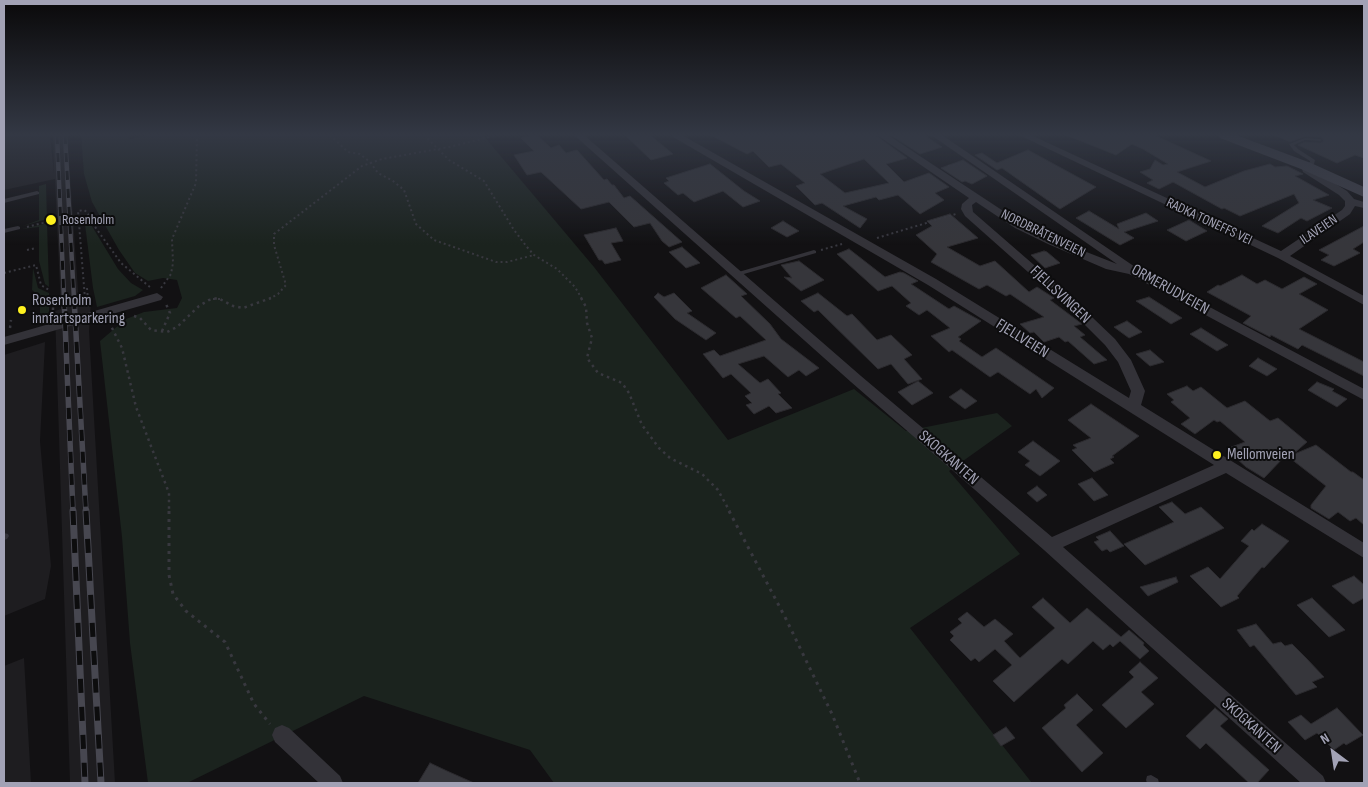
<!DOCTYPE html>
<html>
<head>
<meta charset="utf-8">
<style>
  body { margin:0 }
  #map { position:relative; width:1368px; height:787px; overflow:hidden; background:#121113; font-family:"Sofia Sans Condensed",sans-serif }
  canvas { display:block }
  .frame { position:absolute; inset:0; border:5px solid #a2a2b5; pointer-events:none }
  .north { position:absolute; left:1308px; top:727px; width:50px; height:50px; -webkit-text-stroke:4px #0d0d0e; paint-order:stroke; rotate:329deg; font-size:14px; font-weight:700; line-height:20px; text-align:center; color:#a2a2b5 }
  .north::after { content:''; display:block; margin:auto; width:18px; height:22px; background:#a2a2b5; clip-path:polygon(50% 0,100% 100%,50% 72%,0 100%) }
</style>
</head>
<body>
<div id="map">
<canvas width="1368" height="787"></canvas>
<div class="frame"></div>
<div class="north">N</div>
</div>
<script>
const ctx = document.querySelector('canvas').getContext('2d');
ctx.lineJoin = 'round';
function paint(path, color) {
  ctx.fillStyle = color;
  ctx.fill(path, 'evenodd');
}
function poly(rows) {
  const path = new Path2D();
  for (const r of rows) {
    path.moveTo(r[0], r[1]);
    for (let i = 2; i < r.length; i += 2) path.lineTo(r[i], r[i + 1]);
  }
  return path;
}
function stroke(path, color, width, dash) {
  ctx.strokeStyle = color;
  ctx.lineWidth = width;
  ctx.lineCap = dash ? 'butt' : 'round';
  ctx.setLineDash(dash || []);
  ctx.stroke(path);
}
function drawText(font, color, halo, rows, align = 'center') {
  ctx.font = font + ' "Sofia Sans Condensed",sans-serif';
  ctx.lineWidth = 4;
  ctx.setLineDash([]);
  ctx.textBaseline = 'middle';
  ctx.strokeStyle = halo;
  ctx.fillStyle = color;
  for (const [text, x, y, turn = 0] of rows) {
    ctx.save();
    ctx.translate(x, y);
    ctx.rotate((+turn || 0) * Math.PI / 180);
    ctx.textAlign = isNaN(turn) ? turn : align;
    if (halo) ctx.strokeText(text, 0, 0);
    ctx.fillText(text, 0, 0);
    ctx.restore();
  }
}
paint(poly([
  [4,135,50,135,54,173,53,135,67,135,79,304,91,301,89,331,115,783,70,783,55,311,61,309,55,179,4,190],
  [45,342,40,441,51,566,45,599,4,616,4,355],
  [24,658,31,783,4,783,4,666]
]), '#1e1d20');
paint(poly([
  [81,135,129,135,130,139,149,135,483,135,594,267,728,440,854,389,906,431,997,413,1012,426,949,471,1020,554,910,628,1032,783,554,783,530,750,364,696,187,783,148,783,130,643,122,537,100,341,126,319,144,312,177,308,182,298,177,280,163,278,148,281,135,273,119,250,92,202,84,174],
  [46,184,47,219,23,226,39,220,39,186],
  [90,223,118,269,131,283,143,290,135,296,97,307,93,288,85,224],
  [44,224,47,224,49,287,45,284,39,261,39,227,22,229],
  [33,268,38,288,49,293,49,321,40,323,40,297,32,290]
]), '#1b231e');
const building = poly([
  [534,135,537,135,551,148,559,145,566,153,577,150,604,180,607,179,612,185,614,185,624,198,630,196,682,242,669,247,662,241,650,223,634,227,609,202,581,209,541,172,527,175,514,155,534,151,521,138,534,135],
  [625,135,650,135,673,154,651,160,625,135],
  [711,135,875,135,907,158,886,164,904,182,929,173,949,187,935,193,944,200,920,214,898,195,879,200,876,197,843,206,867,219,860,228,822,203,815,205,796,186,805,183,781,164,769,167,753,151,747,154,711,135],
  [864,159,889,183,845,193,820,174,864,159],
  [891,135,924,135,942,147,920,154,891,135],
  [1066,135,1154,135,1211,161,1177,172,1205,187,1244,171,1270,164,1275,167,1287,166,1303,174,1295,176,1329,195,1313,200,1332,208,1307,221,1301,218,1278,233,1262,226,1299,203,1294,194,1240,216,1224,208,1222,209,1173,182,1159,189,1147,183,1153,180,1140,172,1150,169,1155,160,1163,165,1168,164,1143,149,1132,144,1116,155,1066,135],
  [1275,135,1364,135,1364,158,1355,155,1337,163,1298,145,1305,142,1321,143,1324,141,1321,137,1305,136,1290,142,1275,135],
  [1028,150,1096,187,1060,209,1002,168,997,170,975,155,982,153,997,163,1028,150],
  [963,160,987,176,972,184,965,181,962,182,941,168,963,160],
  [710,164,744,191,760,201,743,207,723,191,694,202,683,193,678,195,664,183,669,181,666,178,710,164],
  [1089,211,1119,229,1117,224,1146,213,1158,221,1124,232,1134,238,1120,245,1076,218,1089,211],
  [950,214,978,238,947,247,980,266,995,261,1029,292,1037,287,1054,298,1050,300,1082,324,1074,326,1085,335,1080,337,1107,360,1094,364,1068,341,1065,342,1059,337,1044,342,1034,332,1030,333,1020,324,1044,317,1010,294,1006,296,987,285,979,289,931,262,937,254,916,235,932,226,927,221,950,214],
  [1189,220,1207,231,1186,241,1167,230,1189,220],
  [783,221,799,231,787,237,771,228,783,221],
  [1364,226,1364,242,1353,249,1360,253,1334,266,1321,260,1329,255,1319,250,1364,226],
  [616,228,623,241,611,243,621,260,605,264,602,260,599,260,584,235,616,228],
  [682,247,700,263,686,268,669,252,682,247],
  [849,249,885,277,900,272,904,273,918,281,911,284,949,309,954,306,981,321,958,337,961,339,959,341,982,357,996,348,1054,388,1042,398,1036,389,1030,394,998,372,990,377,952,350,949,352,931,336,950,328,927,310,919,315,906,306,911,303,892,286,878,291,837,254,849,249],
  [1044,251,1047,252,1060,263,1045,268,1031,255,1044,251],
  [799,261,824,280,801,291,784,277,792,278,781,265,799,261],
  [726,275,747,294,741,296,770,324,781,339,819,368,806,376,799,370,788,377,764,356,738,364,760,383,768,379,781,393,778,394,792,408,776,413,769,406,754,414,746,405,752,403,745,396,751,393,731,374,723,378,703,354,714,350,720,356,766,340,740,316,736,318,701,288,726,275],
  [1242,275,1257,284,1265,280,1282,289,1304,277,1317,284,1299,294,1328,310,1299,329,1364,362,1364,376,1302,345,1298,349,1271,335,1270,337,1243,323,1251,316,1207,292,1218,285,1220,286,1242,275],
  [658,293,664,297,674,293,692,311,687,313,716,333,706,340,675,319,654,297,658,293],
  [818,293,847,316,852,314,877,340,891,335,912,355,904,359,922,379,908,384,891,364,878,369,818,310,814,312,801,301,818,293],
  [1149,297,1182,318,1171,324,1136,301,1149,297],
  [1127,321,1142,332,1129,338,1114,327,1127,321],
  [1201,328,1228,345,1217,351,1190,334,1201,328],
  [1150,350,1164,362,1150,366,1136,354,1150,350],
  [1258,358,1277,369,1267,376,1249,366,1258,358],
  [918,381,933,393,912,405,898,392,918,381],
  [1317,382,1334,389,1332,391,1347,399,1337,407,1308,390,1317,382],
  [1187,386,1193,391,1201,387,1227,408,1245,401,1270,421,1278,418,1307,442,1292,455,1316,445,1351,472,1353,472,1364,480,1364,525,1356,518,1350,521,1338,512,1329,519,1311,508,1311,505,1326,486,1286,455,1264,478,1246,467,1226,449,1245,442,1220,421,1217,422,1214,420,1195,434,1181,424,1190,418,1171,402,1174,400,1167,394,1187,386],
  [961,389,977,401,965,409,949,397,961,389],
  [1091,404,1139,436,1112,456,1114,457,1110,459,1114,463,1094,472,1072,450,1077,448,1073,445,1091,438,1068,420,1091,404],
  [1033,441,1060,461,1040,476,1025,465,1030,461,1018,452,1033,441],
  [1092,478,1108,495,1094,501,1078,484,1092,478],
  [1037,486,1047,495,1037,502,1027,493,1037,486],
  [1172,502,1185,514,1201,507,1224,528,1145,565,1124,544,1174,522,1159,507,1172,502],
  [1262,524,1289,541,1264,568,1262,567,1237,596,1239,598,1221,607,1190,576,1208,567,1220,579,1249,546,1241,541,1252,529,1254,531,1262,524],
  [1110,531,1124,546,1110,552,1107,549,1102,551,1094,542,1099,540,1096,537,1110,531],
  [1354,576,1364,585,1364,598,1353,604,1332,586,1354,576],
  [1176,577,1178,582,1148,596,1140,587,1176,577],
  [1043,598,1070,623,1087,608,1121,637,1129,630,1144,643,1143,645,1149,651,1140,659,1120,641,1113,647,1110,644,1103,650,1093,641,1068,664,1062,659,1014,702,993,681,1012,665,995,649,979,662,975,658,971,661,950,640,954,636,950,632,962,623,958,619,967,612,984,627,995,619,1013,634,1004,641,1020,658,1055,628,1032,607,1043,598],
  [1312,598,1345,630,1329,637,1297,605,1312,598],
  [1256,624,1273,644,1281,642,1285,646,1292,644,1307,659,1324,677,1312,682,1317,687,1296,695,1254,645,1250,647,1237,630,1256,624],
  [1140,662,1158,678,1141,692,1154,704,1126,728,1102,705,1134,677,1129,672,1140,662],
  [1077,694,1093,710,1076,725,1103,753,1082,772,1042,728,1066,708,1064,705,1077,694],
  [1215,708,1228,719,1220,726,1269,770,1257,783,1249,783,1206,743,1200,749,1186,736,1215,708],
  [1337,708,1363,735,1346,745,1344,743,1334,750,1317,733,1305,740,1288,722,1301,715,1311,724,1337,708],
  [1006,727,1015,738,1001,746,993,735,1006,727],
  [430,763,447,771,474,783,418,783,430,763]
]);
paint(building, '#36363b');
stroke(building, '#2c2b2f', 1);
stroke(poly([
  [330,135,348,152,360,154,370,162,378,173,393,181,404,190,416,224,434,240,496,262,507,262,534,255],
  [424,135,449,160,484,181,514,230,527,247,534,255,557,269,575,287,582,299],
  [948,166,960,164],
  [27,227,47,222],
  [877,238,956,214],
  [27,250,36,248],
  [821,250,842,244],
  [4,273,36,265,41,285,49,290],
  [87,288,88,299],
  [161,288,171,274,173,263,172,239,196,183,197,135],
  [85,299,78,211,84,210,87,212,93,224,121,263,151,288],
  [213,299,220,299],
  [269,299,278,294,286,285,274,245,274,234,362,166,382,159,449,147,498,135]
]), '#38383f', 2, [2, 3]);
stroke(poly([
  [84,298,87,301,95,302],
  [88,298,89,307],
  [581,298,586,307,587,323,592,338,587,358,598,373,622,383,629,393,642,425,659,448,670,458,702,474,718,490,730,512],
  [53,301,53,317],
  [134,316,140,318,151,330,167,332,177,327,199,306,209,300,218,298,233,306,243,308,271,298],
  [109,322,122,348,136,407,169,493,169,512],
  [10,328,11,320],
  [162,331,170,313,166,304]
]), '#38383f', 2.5, [2.5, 4]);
stroke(poly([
  [169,511,169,575,173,594,186,611,225,642,254,704,270,724],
  [729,511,786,619,832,714,860,783]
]), '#38383f', 3, [3, 5]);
paint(poly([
  [1305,138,1320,139,1322,140,1320,141,1305,140,1294,145,1298,149,1315,160,1314,164,1306,167,1304,166,1310,162,1310,161,1294,151,1289,144,1305,138],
  [37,191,39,192,39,194,4,203,4,199,37,191],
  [18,226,20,227,20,229,4,233,4,229,18,226],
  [814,250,816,251,816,253,737,276,734,274,735,273,814,250],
  [4,533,8,534,9,536,7,539,4,540,4,533],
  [1151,775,1158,779,1159,783,1147,783,1146,780,1147,776,1151,775]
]), '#333238');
paint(poly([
  [574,135,584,135,861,376,1052,537,1214,465,928,285,673,137,672,135,682,135,936,279,1129,398,1131,391,1118,362,1105,345,1064,304,965,216,961,209,962,204,969,198,877,135,888,135,1023,224,1056,240,1117,264,931,135,942,135,1138,269,1364,389,1364,400,1129,274,1106,269,1048,244,1015,228,976,202,972,205,973,212,1072,298,1115,339,1131,360,1145,391,1141,405,1364,543,1364,558,1226,473,1063,547,1323,776,1326,783,1301,783,1044,550,851,382,574,135],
  [1019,135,1031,135,1281,251,1342,210,1345,206,1345,201,1339,195,1303,172,1301,166,1303,164,1309,164,1312,169,1347,191,1354,199,1364,202,1364,208,1355,206,1350,214,1290,256,1364,296,1364,305,1278,258,1019,135],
  [157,293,163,297,161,300,4,345,4,337,157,293],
  [282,725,289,728,340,776,343,783,319,783,275,742,272,735,275,728,282,725]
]), '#333238');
paint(poly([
  [1218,135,1236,135,1311,163,1364,187,1364,197,1301,169,1220,138,1218,135]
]), '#404049');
const railFar2 = poly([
  [57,135,64,299],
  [65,135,74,299]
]);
const railFar1 = poly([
  [64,298,73,512],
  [74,298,86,512]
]);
const rail = poly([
  [73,511,85,783],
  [86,511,101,783]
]);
stroke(railFar2, '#474750', 4.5);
stroke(railFar1, '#474750', 5.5);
stroke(rail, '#474750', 7);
stroke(railFar2, '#0d0d0e', 3, [9]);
stroke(railFar1, '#0d0d0e', 4, [11]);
stroke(rail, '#0d0d0e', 5, [14]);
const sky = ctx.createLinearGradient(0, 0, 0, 245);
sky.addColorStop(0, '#0a090a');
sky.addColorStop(0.55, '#333844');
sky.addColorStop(1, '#33384400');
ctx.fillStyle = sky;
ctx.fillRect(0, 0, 1368, 245);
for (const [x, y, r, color] of [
  [51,220,6,"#fef11f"],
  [22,310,5,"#fef11f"],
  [1217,455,5,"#fef11f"]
]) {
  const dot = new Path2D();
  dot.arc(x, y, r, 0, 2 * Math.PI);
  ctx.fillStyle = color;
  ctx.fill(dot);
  stroke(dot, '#0d0d0e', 2);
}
drawText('14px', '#a2a2b5', '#0d0d0e', [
  ["Rosenholm",62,220]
], 'left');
drawText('14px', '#a2a2b5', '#0d0d0e', [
  ["RADKA TONEFFS VEI",1209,222,25],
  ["ILAVEIEN",1319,230,-34],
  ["NORDBRÅTENVEIEN",1043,234,26]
]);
drawText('16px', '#a2a2b5', '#0d0d0e', [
  ["ORMERUDVEIEN",1170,290,29],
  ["FJELLSVINGEN",1060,295,43],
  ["FJELLVEIEN",1022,339,32],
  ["SKOGKANTEN",948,458,41],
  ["SKOGKANTEN",1251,726,42]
]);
drawText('16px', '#a2a2b5', '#0d0d0e', [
  ["Rosenholm",32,301],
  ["innfartsparkering",32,319],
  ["Mellomveien",1227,455]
], 'left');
</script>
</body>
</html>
